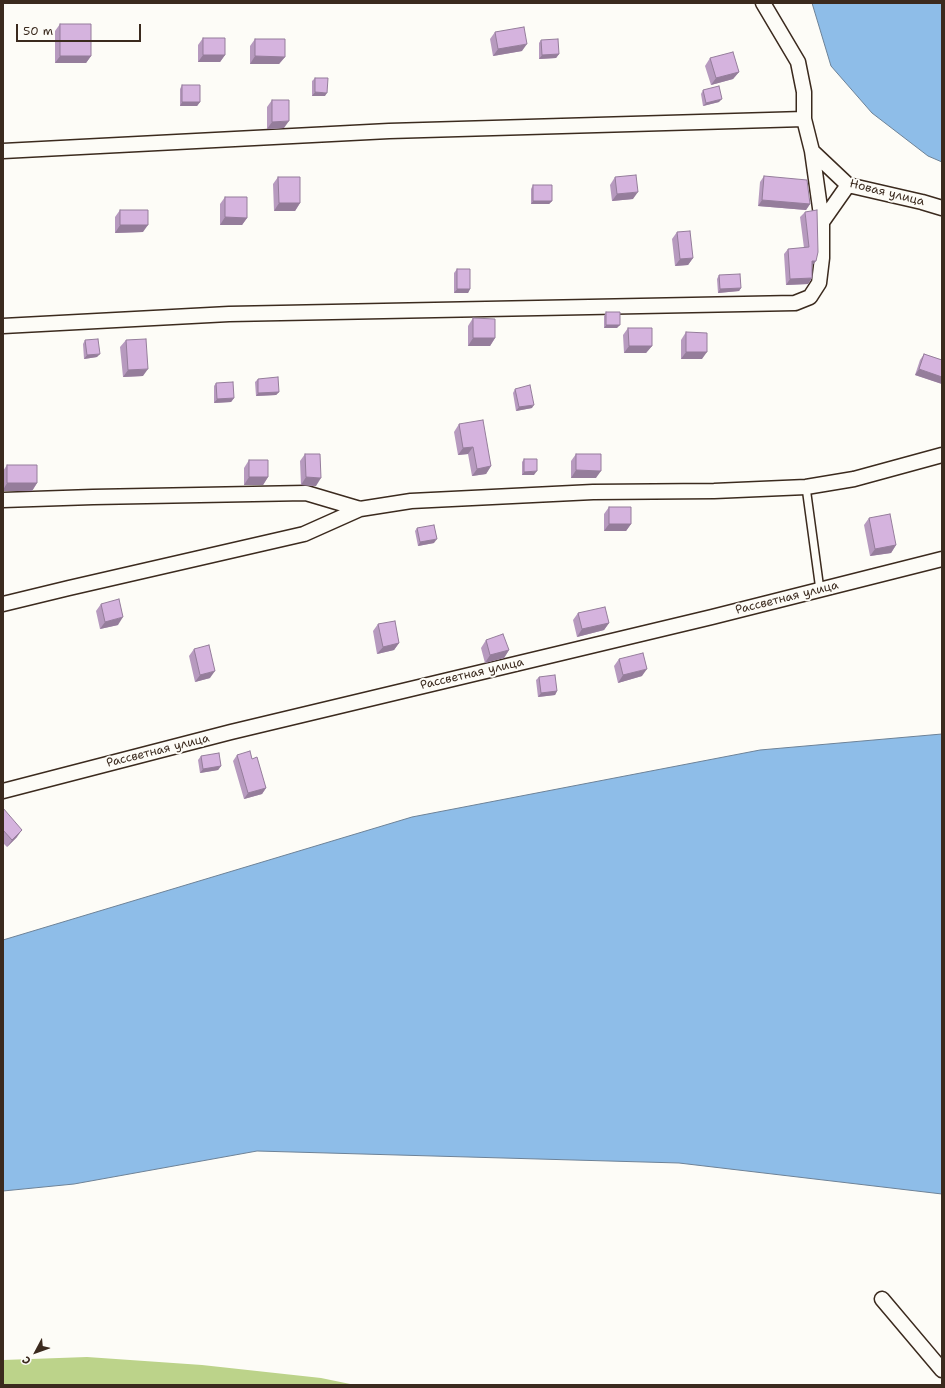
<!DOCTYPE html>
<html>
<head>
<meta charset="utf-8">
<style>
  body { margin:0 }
  #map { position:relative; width:945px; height:1388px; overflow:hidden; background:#fdfcf7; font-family:"Shantell Sans",sans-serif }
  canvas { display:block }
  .frame { position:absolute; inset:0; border:4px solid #3b2a1e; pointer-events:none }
  .north { position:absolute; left:16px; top:1332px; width:40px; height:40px; -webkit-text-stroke:3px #fdfcf7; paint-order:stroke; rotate:229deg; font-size:11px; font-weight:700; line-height:16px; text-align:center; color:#3b2a1e }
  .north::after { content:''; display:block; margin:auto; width:14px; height:18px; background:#3b2a1e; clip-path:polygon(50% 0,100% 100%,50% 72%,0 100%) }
  .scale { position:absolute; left:16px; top:24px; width:125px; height:18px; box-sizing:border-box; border:2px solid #3b2a1e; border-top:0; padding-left:5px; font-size:12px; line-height:14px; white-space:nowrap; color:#3b2a1e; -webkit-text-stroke:3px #fdfcf7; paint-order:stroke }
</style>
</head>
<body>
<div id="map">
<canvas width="945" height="1388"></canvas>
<div class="frame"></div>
<div class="north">С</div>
<div class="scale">50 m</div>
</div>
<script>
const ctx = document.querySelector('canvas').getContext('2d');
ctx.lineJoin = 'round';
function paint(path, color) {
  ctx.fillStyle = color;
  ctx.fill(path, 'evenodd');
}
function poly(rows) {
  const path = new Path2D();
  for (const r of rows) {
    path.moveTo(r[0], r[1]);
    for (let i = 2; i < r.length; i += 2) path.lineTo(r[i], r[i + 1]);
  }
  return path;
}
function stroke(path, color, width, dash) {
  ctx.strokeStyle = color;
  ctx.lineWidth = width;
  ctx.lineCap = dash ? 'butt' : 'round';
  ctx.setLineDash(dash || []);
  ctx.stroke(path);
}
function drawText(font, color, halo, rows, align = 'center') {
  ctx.font = font + ' "Shantell Sans",sans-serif';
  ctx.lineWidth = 4;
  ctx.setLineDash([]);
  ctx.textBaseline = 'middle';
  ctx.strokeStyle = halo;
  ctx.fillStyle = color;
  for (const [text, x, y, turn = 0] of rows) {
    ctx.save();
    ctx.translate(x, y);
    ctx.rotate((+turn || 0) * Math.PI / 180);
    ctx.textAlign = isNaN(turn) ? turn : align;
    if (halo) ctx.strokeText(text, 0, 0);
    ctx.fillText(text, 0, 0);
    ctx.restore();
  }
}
paint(poly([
  [87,1357,202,1365,321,1378,355,1385,3,1385,3,1360]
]), '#bcd38a');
const water = poly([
  [812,3,942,3,942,162,928,156,872,113,831,66,812,3],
  [942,734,942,1194,679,1163,257,1151,74,1184,3,1191,3,940,412,817,760,750,942,734]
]);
paint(water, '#8ebde8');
stroke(water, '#6d8297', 1);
const lane = poly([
  [806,487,820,590]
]);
const street = poly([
  [763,3,798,62,804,92,804,119,812,151,848,185,922,202,942,208],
  [3,151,389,131,804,119],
  [812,151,822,222],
  [3,326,229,314,795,303,810,297,819,283,822,258,822,222,848,185],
  [3,500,93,497,306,493,360,509],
  [3,604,69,588,304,534,360,509,411,501,593,492,714,491,806,487,854,479,942,455],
  [3,791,231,732,712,617,942,559],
  [882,1299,942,1370]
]);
stroke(lane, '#3b2a1e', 10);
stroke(street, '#3b2a1e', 17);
stroke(lane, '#fdfcf7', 7);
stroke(street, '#fdfcf7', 14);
paint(poly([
  [60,24,91,56,86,63,55,63,55,31],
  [495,32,522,51,493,56,490,39],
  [203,38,225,55,220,62,198,62,198,45],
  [255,39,285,57,279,64,250,64,250,46],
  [541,40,559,54,556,58,539,59,539,43],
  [710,58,739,72,733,79,711,85,705,66],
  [315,78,325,96,312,96,312,81],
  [182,85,200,102,197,106,180,106,180,89],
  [703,90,719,102,703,106,701,94],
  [272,100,284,128,267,129,267,107],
  [764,176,810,204,806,210,758,206,760,182],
  [278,177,300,203,295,211,274,211,273,184],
  [615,177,633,199,612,201,610,185],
  [533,185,552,201,549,204,531,204,531,189],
  [225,197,247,218,242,225,220,225,220,204],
  [120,210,143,232,115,233,115,217],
  [805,212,812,266,812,278,808,284,786,285,784,254,788,249,804,248,800,217],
  [677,232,693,258,688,265,675,266,672,239],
  [457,269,470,289,468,293,454,293,454,273],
  [719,275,741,288,739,291,718,293,717,279],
  [606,312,617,328,604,328,604,316],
  [473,318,495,338,490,346,468,346,468,326],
  [628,328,652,346,646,353,624,353,623,335],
  [686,332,702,359,681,359,681,340],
  [85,340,97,357,84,359,83,344],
  [126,340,143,376,123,377,120,347],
  [924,354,942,360,942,384,915,375,920,360],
  [258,379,279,392,276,395,256,396,255,382],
  [216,383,234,398,231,402,214,403,214,386],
  [515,389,532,408,516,411,513,393],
  [459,424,491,466,486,474,472,476,468,454,458,455,454,432],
  [305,454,316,486,301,485,300,461],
  [576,454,596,478,571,478,571,461],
  [524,459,534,475,522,475,522,462],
  [249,460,268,477,263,485,244,485,244,468],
  [7,465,37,483,32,491,3,491,3,471],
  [609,507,631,524,626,531,604,531,604,514],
  [869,518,896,545,891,553,870,556,864,525],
  [417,528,434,543,418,546,415,531],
  [101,604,118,625,100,629,96,611],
  [578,613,609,623,604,630,577,637,573,620],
  [378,624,399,643,394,650,377,654,373,631],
  [486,640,509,650,504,658,485,663,481,648],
  [194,649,210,678,195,682,189,656],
  [619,659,642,676,618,683,614,666],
  [539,677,557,691,555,695,538,697,536,680],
  [237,755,252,759,266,788,262,794,244,799,233,761],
  [201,756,221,766,218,770,200,773,198,760],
  [3,808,17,837,7,847,3,843]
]), '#b79abf');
paint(poly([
  [527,44,522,51,493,56,498,49],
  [559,54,556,58,539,59,542,55],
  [203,55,225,55,220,62,198,62],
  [60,56,91,56,86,63,55,63],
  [255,56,285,57,279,64,250,64],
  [739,72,733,79,711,85,716,78],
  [315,92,327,93,325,96,312,96],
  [722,99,719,102,703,106,706,103],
  [182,102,200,102,197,106,180,106],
  [289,121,284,128,267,129,272,122],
  [638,192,633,199,612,201,617,194],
  [762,200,810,204,806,210,758,206],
  [533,201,552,201,549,204,531,204],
  [279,203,300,203,295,211,274,211],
  [225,217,247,218,242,225,220,225],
  [120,225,148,225,143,232,115,233],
  [693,258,688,265,675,266,680,259],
  [812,261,816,261,812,266],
  [812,278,808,284,786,285,790,279],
  [741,288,739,291,718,293,720,289],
  [457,289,470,289,468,293,454,293],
  [606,325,620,325,617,328,604,328],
  [473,338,495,338,490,346,468,346],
  [629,346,652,346,646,353,624,353],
  [686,352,707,352,702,359,681,359],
  [100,354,97,357,84,359,87,355],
  [148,369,143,376,123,377,128,370],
  [919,369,942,377,942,384,915,375],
  [279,392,276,395,256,396,258,393],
  [234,398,231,402,214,403,217,399],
  [534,405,532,408,516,411,519,407],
  [473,447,468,454,458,455,463,448],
  [491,466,486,474,472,476,477,469],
  [576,470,601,471,596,478,571,478],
  [537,471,534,475,522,475,524,472],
  [249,477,268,477,263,485,244,485],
  [306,477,321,478,316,486,301,485],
  [7,483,37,483,32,491,3,491,3,490],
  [609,524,631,524,626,531,604,531],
  [437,539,434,543,418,546,420,542],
  [896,545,891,553,870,556,875,549],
  [123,617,118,625,100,629,105,622],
  [609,623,604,630,577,637,582,629],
  [399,643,394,650,377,654,383,647],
  [509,650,504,658,485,663,490,655],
  [647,669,642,676,618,683,623,675],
  [215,671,210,678,195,682,200,675],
  [557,691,555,695,538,697,541,693],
  [221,766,218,770,200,773,203,769],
  [266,788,262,794,244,799,248,793],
  [22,830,17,837,7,847,12,840]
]), '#957d9b');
const building = poly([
  [60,24,91,24,91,56,60,56,60,24],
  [524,27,527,44,498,49,495,32,524,27],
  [203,38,225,38,225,55,203,55,203,38],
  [255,39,285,39,285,57,255,56,255,39],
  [558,39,559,54,542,55,541,40,558,39],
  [733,52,739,72,716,78,710,58,733,52],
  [315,78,328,78,327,93,315,92,315,78],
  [182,85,200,85,200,102,182,102,182,85],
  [719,86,722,99,706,103,703,90,719,86],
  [272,100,289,100,289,121,272,122,272,100],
  [636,175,638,192,617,194,615,177,636,175],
  [764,176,807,180,810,204,762,200,764,176],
  [278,177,300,177,300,203,279,203,278,177],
  [533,185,552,185,552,201,533,201,533,185],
  [225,197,247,197,247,218,225,217,225,197],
  [120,210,148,210,148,225,120,225,120,210],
  [817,210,818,252,816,261,812,261,812,278,790,279,788,249,809,247,805,212,817,210],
  [690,231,693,258,680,259,677,232,690,231],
  [457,269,470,269,470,289,457,289,457,269],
  [740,274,741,288,720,289,719,275,740,274],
  [606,312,620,312,620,325,606,325,606,312],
  [473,318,495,319,495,338,473,338,473,318],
  [628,328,652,328,652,346,629,346,628,328],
  [686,332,707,333,707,352,686,352,686,332],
  [98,339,100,354,87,355,85,340,98,339],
  [146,339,148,369,128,370,126,340,146,339],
  [924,354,942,360,942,377,919,369,924,354],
  [278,377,279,392,258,393,258,379,278,377],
  [233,382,234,398,217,399,216,383,233,382],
  [530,385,534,405,519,407,515,389,530,385],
  [483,420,491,466,477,469,473,447,463,448,459,424,483,420],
  [305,454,320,454,321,478,306,477,305,454],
  [576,454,601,454,601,471,576,470,576,454],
  [524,459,537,459,537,471,524,472,524,459],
  [249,460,268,460,268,477,249,477,249,460],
  [7,465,37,465,37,483,7,483,7,465],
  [609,507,631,507,631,524,609,524,609,507],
  [890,514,896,545,875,549,869,518,890,514],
  [434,525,437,539,420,542,417,528,434,525],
  [119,599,123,617,105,622,101,604,119,599],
  [605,607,609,623,582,629,578,613,605,607],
  [395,621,399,643,383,647,378,624,395,621],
  [503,634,509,650,490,655,486,640,503,634],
  [209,645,215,671,200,675,194,649,209,645],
  [643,653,647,669,623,675,619,659,643,653],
  [555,675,557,691,541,693,539,677,555,675],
  [250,751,252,759,257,757,266,788,248,793,237,755,250,751],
  [219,753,221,766,203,769,201,756,219,753],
  [3,808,22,830,12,840,3,830,3,808]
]);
paint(building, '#d5b3de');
stroke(building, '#957d9b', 1);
drawText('12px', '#3b2a1e', '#fdfcf7', [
  ["Новая улица",887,193,14],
  ["Рассветная улица",787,598,-14],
  ["Рассветная улица",472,674,-13],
  ["Рассветная улица",158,751,-14]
]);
</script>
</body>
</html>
